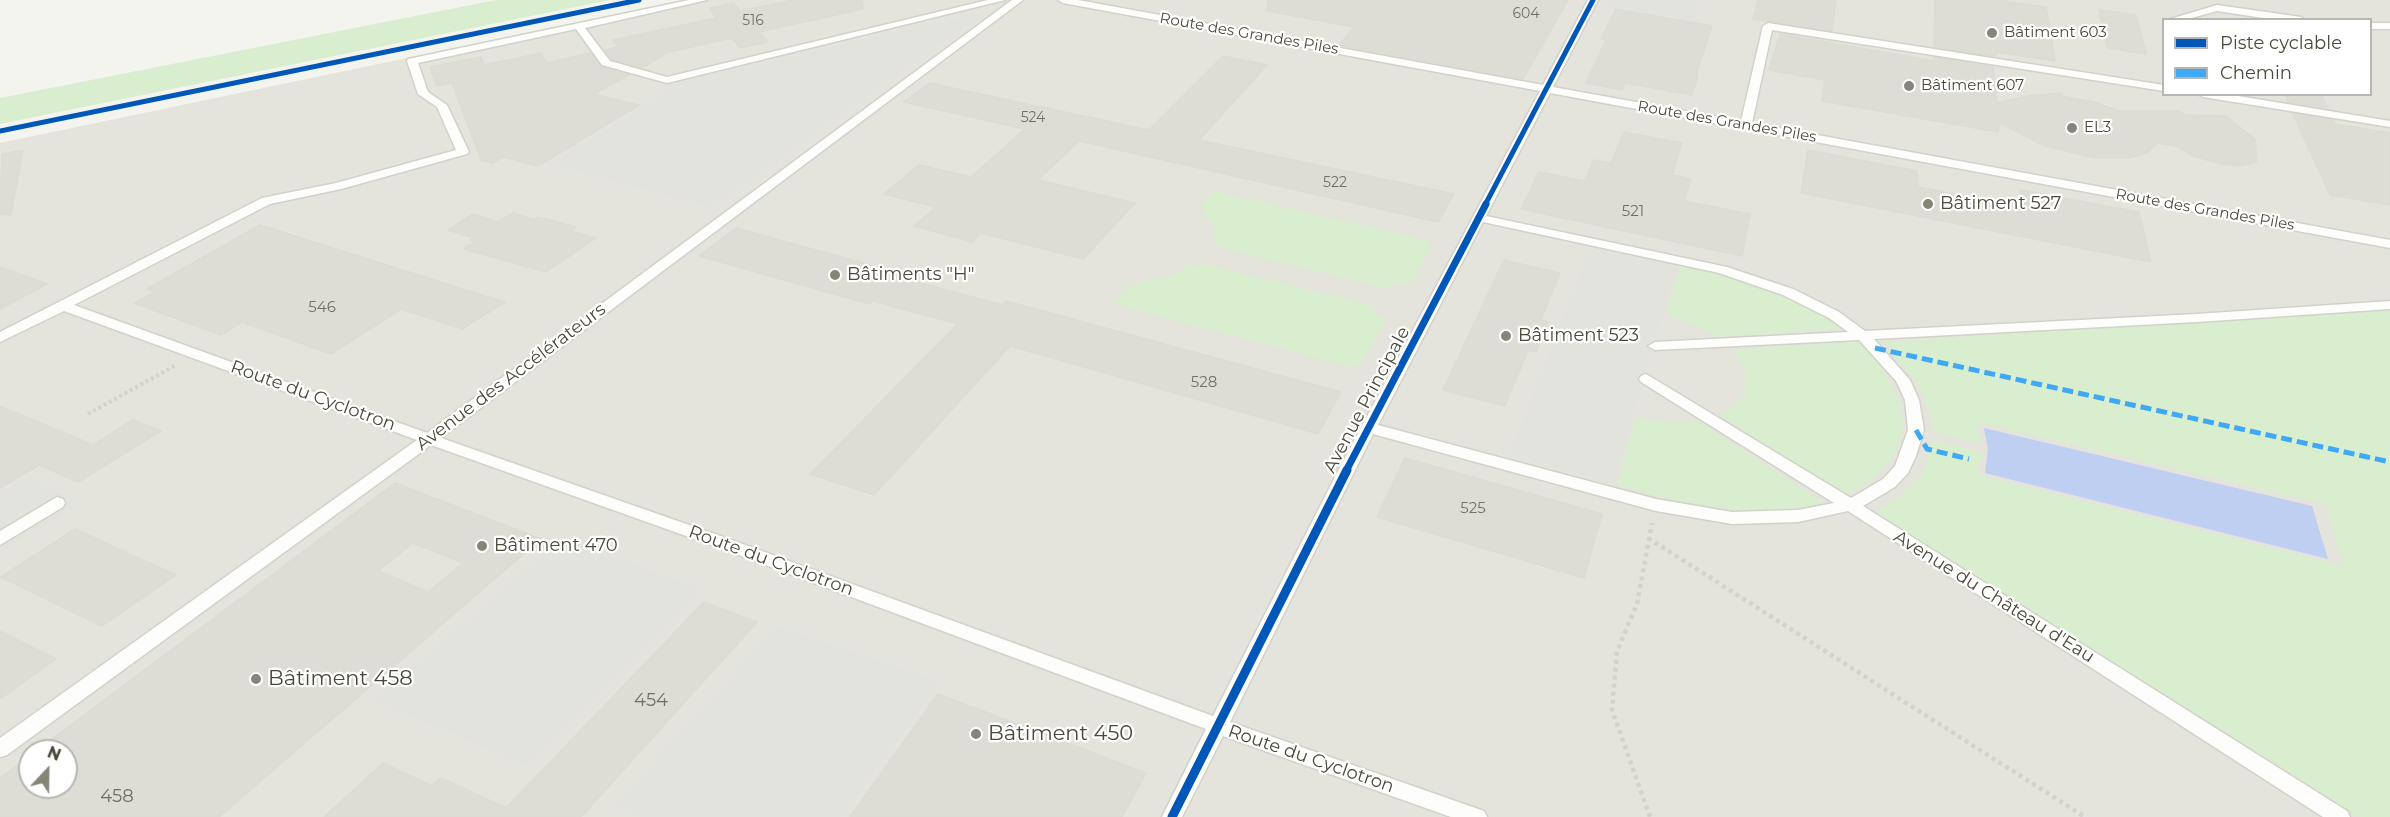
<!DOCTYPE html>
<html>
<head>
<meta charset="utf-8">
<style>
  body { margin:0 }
  #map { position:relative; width:2390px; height:817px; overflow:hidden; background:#f4f4ee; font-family:Montserrat,sans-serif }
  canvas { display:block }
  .legend { position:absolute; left:2162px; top:18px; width:210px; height:78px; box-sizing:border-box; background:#fff; border:2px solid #b7b6b0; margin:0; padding:8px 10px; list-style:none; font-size:18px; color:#4b4939 }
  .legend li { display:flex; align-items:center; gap:12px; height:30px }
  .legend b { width:30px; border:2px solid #b7b6b0 }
  .north { position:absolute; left:18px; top:739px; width:60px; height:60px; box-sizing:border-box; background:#fff; border:2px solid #b7b6b0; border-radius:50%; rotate:22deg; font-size:16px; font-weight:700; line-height:24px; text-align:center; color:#4b4939 }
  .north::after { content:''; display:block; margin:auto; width:21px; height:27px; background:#868578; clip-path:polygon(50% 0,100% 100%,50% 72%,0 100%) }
</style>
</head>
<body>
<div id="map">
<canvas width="2390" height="817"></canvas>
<ul class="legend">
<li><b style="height:8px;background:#0057b8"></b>Piste cyclable</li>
<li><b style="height:8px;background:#3fa9f5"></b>Chemin</li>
</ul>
<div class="north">N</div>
</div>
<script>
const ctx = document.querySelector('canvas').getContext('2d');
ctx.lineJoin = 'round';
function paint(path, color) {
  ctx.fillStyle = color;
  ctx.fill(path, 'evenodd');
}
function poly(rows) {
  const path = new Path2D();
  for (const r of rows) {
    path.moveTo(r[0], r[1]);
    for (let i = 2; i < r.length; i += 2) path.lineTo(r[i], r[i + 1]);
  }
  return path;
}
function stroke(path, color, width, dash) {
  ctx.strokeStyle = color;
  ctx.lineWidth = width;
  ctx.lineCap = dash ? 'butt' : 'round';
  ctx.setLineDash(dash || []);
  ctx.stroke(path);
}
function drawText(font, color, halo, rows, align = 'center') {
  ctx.font = font + ' Montserrat,sans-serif';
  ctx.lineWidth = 4.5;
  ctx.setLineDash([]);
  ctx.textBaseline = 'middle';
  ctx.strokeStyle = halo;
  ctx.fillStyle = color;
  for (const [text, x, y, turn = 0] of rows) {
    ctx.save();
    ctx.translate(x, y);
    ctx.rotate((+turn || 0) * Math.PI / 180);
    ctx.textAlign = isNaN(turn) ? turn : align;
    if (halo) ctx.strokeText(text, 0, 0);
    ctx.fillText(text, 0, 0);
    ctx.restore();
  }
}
paint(poly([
  [685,0,2390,0,2390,817,0,817,0,143],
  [2164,20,2370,20,2370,94,2164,94],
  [30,751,66,751,66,787,30,787]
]), '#e4e3dc');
paint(poly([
  [496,0,610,0,0,124,0,98],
  [1214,191,1426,240,1431,246,1411,284,1396,284,1389,289,1217,247,1219,243,1212,241,1215,233,1212,222,1202,213,1205,208,1200,207],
  [1200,263,1374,306,1376,314,1386,320,1362,362,1351,367,1113,304,1130,285,1136,286,1141,281,1167,277,1189,265,1197,267],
  [1680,266,1741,280,1769,289,1797,301,1843,329,1717,337,1695,325,1666,315],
  [2390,309,2390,817,2360,817,1873,513,1898,498,1920,476,1928,461,1932,440,1982,452,1978,475,2344,566,2325,504,1977,422,1981,443,1933,432,1930,413,1917,383,1883,342],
  [1859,341,1877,361,1890,381,1900,402,1903,422,1901,441,1891,460,1875,477,1860,488,1844,495,1719,415,1732,408,1745,392,1746,374,1733,350],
  [1636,417,1665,422,1698,421,1824,502,1800,508,1756,510,1719,508,1676,501,1617,485]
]), '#d9eece');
paint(poly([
  [1608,0,1699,0,1692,19,1605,5],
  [982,13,711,207,552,164,686,80],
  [1592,245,1676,265,1613,483,1510,455],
  [28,478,80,503,0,553,0,495],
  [562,539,702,589,528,766,377,701],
  [778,626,939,682,840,817,642,817,616,805]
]), '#e3e3de');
paint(poly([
  [1984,428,2312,506,2328,559,1985,473,1988,449]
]), '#bfcff2');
const building = poly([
  [793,0,862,0,863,9,759,32,767,42,740,48,732,38,669,52,641,68,611,59,605,50,618,47,613,40,716,18,710,8,733,3,741,11,793,0],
  [1268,0,1568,0,1523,79,1339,45,1354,27,1267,11,1268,0],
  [1758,0,1836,0,1832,31,1753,19,1758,0],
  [1935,0,1995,0,2046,7,2055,61,1996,52,1996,55,1992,56,1934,47,1935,0],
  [1616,9,1712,26,1696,75,1698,76,1692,95,1625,83,1622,90,1586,83,1606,40,1601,39,1616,9],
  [2099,10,2136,15,2146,54,2107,48,2099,10],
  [1780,34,1934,61,1934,57,1993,67,1997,103,2028,96,2061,93,2061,96,2094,102,2119,111,2180,111,2186,115,2226,116,2255,139,2257,162,2240,166,2221,164,2193,156,2179,147,2158,143,2148,152,2130,158,2095,158,2045,146,2000,123,1998,132,1822,101,1825,80,1769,70,1780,34],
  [541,53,546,63,591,53,601,67,629,75,594,94,639,105,538,166,503,157,492,163,481,160,452,83,437,86,430,67,481,57,484,65,541,53],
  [1223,56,1267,65,1199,140,1454,194,1438,222,1079,141,1038,180,1135,203,1083,259,981,233,972,242,914,226,936,207,884,194,919,165,971,177,1025,129,904,102,929,83,1149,130,1223,56],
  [2285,94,2321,94,2328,108,2288,102,2285,94],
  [2293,114,2333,120,2335,124,2390,133,2390,205,2330,195,2293,114],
  [1624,132,1682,143,1672,175,1691,179,1684,201,1750,214,1742,256,1521,209,1539,172,1585,181,1593,160,1611,163,1624,132],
  [23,150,11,215,0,214,2,154,23,150],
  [1808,150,1917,171,1918,187,2022,207,2020,190,2139,212,2151,262,1801,193,1808,150],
  [513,213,534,219,538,217,576,227,571,231,596,238,546,272,464,249,475,242,470,240,474,238,448,230,473,214,498,222,513,213],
  [260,225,466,290,505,302,462,329,401,309,331,354,242,322,221,335,134,303,155,292,147,289,260,225],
  [736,228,903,274,899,277,1002,305,1006,301,1341,392,1318,434,1010,346,874,495,810,474,958,324,873,301,869,304,699,256,736,228],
  [1504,260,1560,273,1541,320,1548,322,1536,352,1528,350,1505,406,1443,390,1504,260],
  [0,267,47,284,0,309,0,267],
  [0,406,93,445,133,420,161,431,78,482,39,465,0,488,0,406],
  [1405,458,1602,514,1584,578,1377,517,1405,458],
  [395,483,541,539,219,817,0,817,0,778,30,756,30,787,66,787,66,751,36,751,395,483],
  [413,543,463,563,428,592,378,571,413,543],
  [75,529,176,575,102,626,1,577,75,529],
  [704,602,757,622,581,817,324,817,383,763,432,786,441,778,506,808,704,602],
  [0,631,56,659,0,699,0,631],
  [938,694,1146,773,1122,817,850,817,938,694]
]);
paint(building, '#ddddd6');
stroke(building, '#dcdcd3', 1.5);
const lane = poly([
  [689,0,707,0,585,28,610,61,667,77,988,0,1005,0,667,83,602,65,576,29,418,63,428,92,447,105,469,152,467,154,341,189,270,204,74,305,427,433,1012,0,1023,0,441,438,729,539,1213,716,1338,471,1540,91,1063,3,1058,0,1078,0,1543,85,1588,0,1598,0,1553,87,1741,121,1763,26,1768,23,2164,85,2164,91,1772,30,1752,123,2390,240,2390,248,1550,93,1486,216,1727,267,1793,289,1839,312,1865,331,2197,314,2390,301,2390,309,2197,322,1874,339,1910,380,1919,400,1924,430,1916,456,1908,473,1895,487,1863,506,2347,811,2350,817,2323,817,1848,511,1798,522,1732,524,1656,511,1373,434,1230,722,1484,811,1487,817,1451,817,1223,736,1182,817,1162,817,1206,729,717,547,431,445,7,755,0,757,0,738,417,440,64,311,0,342,0,332,262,198,336,183,456,150,437,107,418,94,407,61,408,59,689,0],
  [1483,222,1719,273,1783,295,1829,318,1848,332,1655,342,1648,346,1655,350,1859,340,1896,381,1905,400,1908,430,1895,466,1883,479,1851,498,1646,374,1641,376,1639,379,1641,382,1834,503,1798,510,1732,512,1656,499,1378,425,1483,222],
  [2217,5,2301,17,2305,20,2277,20,2217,11,2184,20,2167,20,2217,5],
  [2370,23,2390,23,2390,29,2370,29,2370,23],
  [2198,94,2226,94,2390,121,2390,127,2203,97,2198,94],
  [57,497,63,499,65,503,63,507,0,545,0,531,57,497]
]);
stroke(lane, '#d2d2cb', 3);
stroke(poly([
  [88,414,176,365]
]), '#d3d3cc', 4, [3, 3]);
stroke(poly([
  [1648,538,2085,817],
  [1650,817,1612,710,1617,651,1637,604,1652,523]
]), '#d3d3cc', 4.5, [4, 4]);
paint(lane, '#fdfdfc');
stroke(poly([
  [1875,348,2390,462],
  [1916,430,1927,449,1969,459]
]), '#3fa9f5', 5, [11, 5]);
stroke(poly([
  [0,131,639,0],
  [1485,205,1593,0]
]), '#0057b8', 5);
stroke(poly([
  [1346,471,1486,204]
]), '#0057b8', 7);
stroke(poly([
  [1172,817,1347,470]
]), '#0057b8', 9);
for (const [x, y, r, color] of [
  [1992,33,6,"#868578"],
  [1909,86,6,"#868578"],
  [2072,128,6,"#868578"],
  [1928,204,6,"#868578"],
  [835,275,6,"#868578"],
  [1506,336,6,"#868578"],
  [482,546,6,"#868578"],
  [256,679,6,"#868578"],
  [976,734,6,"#868578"]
]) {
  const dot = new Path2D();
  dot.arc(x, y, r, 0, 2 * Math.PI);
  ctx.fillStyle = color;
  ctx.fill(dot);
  stroke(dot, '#fff', 2);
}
drawText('14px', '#706f61', null, [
  ["604",1526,14],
  ["516",753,21],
  ["524",1033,118],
  ["522",1335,183]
]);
drawText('15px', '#4b4939', '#fff', [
  ["Bâtiment 603",2004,33],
  ["Bâtiment 607",1921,86],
  ["EL3",2084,128]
], 'left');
drawText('15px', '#4b4939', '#fff', [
  ["Route des Grandes Piles",1249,34,10],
  ["Route des Grandes Piles",1727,122,10],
  ["Route des Grandes Piles",2205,210,10]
]);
drawText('15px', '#706f61', null, [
  ["521",1633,212],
  ["546",322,308],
  ["528",1204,383],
  ["525",1473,509]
]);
drawText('18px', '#4b4939', '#fff', [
  ["Bâtiment 527",1940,204],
  ["Bâtiments \"H\"",847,275],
  ["Bâtiment 523",1518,336],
  ["Bâtiment 470",494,546]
], 'left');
drawText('18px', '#4b4939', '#fff', [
  ["Avenue des Accélérateurs",511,377,-37],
  ["Route du Cyclotron",313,396,20],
  ["Avenue Principale",1367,400,-62],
  ["Route du Cyclotron",771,561,20],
  ["Avenue du Château d'Eau",1994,597,32],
  ["Route du Cyclotron",1311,759,19]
]);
drawText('18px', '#706f61', null, [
  ["454",651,701],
  ["458",117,797]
]);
drawText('21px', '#4b4939', '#fff', [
  ["Bâtiment 458",268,679],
  ["Bâtiment 450",988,734]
], 'left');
</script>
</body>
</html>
